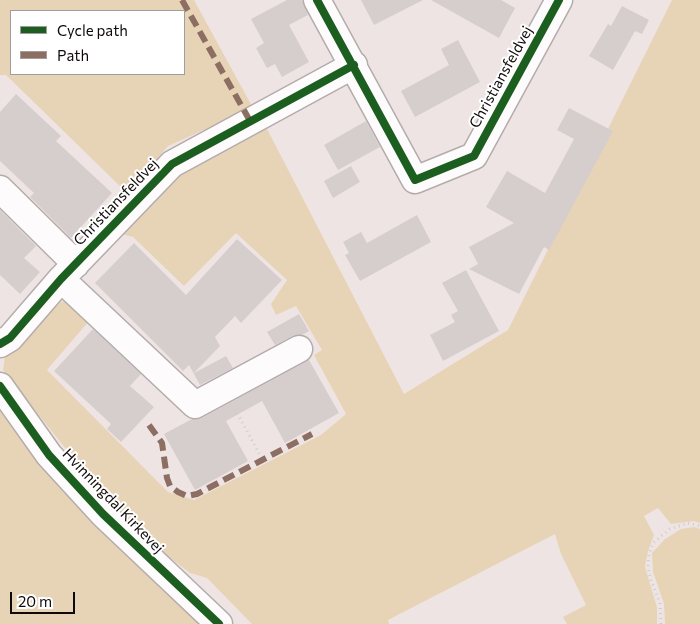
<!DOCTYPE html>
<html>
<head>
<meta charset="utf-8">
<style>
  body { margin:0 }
  #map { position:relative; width:700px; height:624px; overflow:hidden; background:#efe4e4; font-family:Commissioner,sans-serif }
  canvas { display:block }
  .legend { position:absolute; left:10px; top:10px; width:175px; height:65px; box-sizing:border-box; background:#fff; border:1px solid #9f9d9d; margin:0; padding:6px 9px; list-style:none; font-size:15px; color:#0f0909 }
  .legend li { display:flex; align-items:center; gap:10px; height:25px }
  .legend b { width:25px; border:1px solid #9f9d9d }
  .scale { position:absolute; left:10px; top:592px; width:65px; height:22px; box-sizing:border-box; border:2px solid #0f0909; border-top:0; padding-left:6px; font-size:15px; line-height:18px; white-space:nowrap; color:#0f0909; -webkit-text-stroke:4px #fff; paint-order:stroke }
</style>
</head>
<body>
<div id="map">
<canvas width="700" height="624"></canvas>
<ul class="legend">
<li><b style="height:6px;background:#1b5e20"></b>Cycle path</li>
<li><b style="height:6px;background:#8d6e63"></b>Path</li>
</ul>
<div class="scale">20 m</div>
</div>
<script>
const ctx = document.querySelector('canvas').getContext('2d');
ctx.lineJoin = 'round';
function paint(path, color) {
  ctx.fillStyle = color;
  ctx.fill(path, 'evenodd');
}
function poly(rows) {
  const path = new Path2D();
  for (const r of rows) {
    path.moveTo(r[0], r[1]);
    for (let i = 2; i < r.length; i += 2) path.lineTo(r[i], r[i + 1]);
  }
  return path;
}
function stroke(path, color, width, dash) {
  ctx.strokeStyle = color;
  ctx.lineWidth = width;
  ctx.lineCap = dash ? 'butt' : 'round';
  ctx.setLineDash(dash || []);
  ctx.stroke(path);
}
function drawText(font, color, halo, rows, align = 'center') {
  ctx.font = font + ' Commissioner,sans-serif';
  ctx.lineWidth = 4;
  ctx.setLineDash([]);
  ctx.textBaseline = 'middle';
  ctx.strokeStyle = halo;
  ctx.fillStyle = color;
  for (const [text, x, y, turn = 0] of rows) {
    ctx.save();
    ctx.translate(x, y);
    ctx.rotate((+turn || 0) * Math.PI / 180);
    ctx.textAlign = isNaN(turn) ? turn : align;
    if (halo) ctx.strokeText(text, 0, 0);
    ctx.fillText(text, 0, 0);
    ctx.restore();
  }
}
paint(poly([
  [0,0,194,0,253,108,168,146,128,194,6,75,0,75],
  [11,11,184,11,184,74,11,74],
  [672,0,700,0,700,523,693,521,671,524,658,508,644,516,654,535,648,551,645,567,657,607,657,624,567,624,563,617,586,605,561,554,555,534,388,620,389,624,252,624,207,578,190,573,149,542,73,458,3,370,5,355,61,302,73,299,89,321,47,370,168,492,194,500,321,435,346,414,314,355,322,350,296,306,276,315,271,304,287,280,236,233,184,286,133,237,121,234,183,170,265,125,404,394,508,330],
  [0,407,104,532,161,589,201,624,0,624],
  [694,527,700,529,700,624,665,624,664,604,653,572,652,553,665,539,681,529]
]), '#e7d4b6');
paint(poly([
  [287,0,302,0,308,15,289,25,309,62,282,77,275,64,267,68,256,48,264,43,251,19],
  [361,0,423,0,374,25],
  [431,0,501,0,515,8,499,38],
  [622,6,649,20,642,34,635,31,613,70,589,56,608,24,611,26],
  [458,40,480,82,415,117,401,91,449,65,441,49],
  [16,94,61,136,56,141,112,193,71,238,30,197,34,193,0,161,0,112],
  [569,108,613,131,549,250,544,247,519,294,469,269,478,264,469,247,514,223,486,207,507,171,545,193,574,139,557,130],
  [366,121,380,147,338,170,324,145],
  [351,166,360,182,333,198,324,181],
  [0,210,36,246,24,258,40,272,20,294,0,275],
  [417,215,431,242,360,281,345,255,349,253,343,242,361,232,367,243],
  [237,239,282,280,241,323,235,316,215,337,220,346,194,373,226,356,233,368,200,385,189,365,183,371,95,283,134,243,186,295],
  [466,270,499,331,443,361,430,335,455,322,451,315,458,311,442,283],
  [299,314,309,331,302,335,292,336,275,345,267,332],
  [93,329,141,374,130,386,154,407,121,442,107,429,111,424,54,371],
  [309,360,339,413,285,443,262,401,226,421,248,461,195,490,164,434,192,419,202,418]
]), '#d6cecc');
const minor = poly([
  [317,0,415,180,474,156,559,0],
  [0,189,76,264],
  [61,279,195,405,299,349],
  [0,344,10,338,61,279,172,164,354,65],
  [0,386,49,455,103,514,219,624]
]);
stroke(minor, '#b4acac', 29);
stroke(poly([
  [235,409,262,459],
  [661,624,660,603,651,580,648,567,649,554,653,543,670,529,688,523,700,526]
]), '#d0cccc', 3, [1, 4]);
stroke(minor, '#fdfbfb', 26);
stroke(poly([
  [182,0,250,121],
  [149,425,162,443,167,478,170,486,178,492,187,496,197,494,312,434]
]), '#8d6e63', 6, [12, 6]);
stroke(poly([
  [317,0,415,180,474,156,559,0],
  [0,344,10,338,61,279,172,164,354,65],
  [0,386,49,455,103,514,219,624]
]), '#1b5e20', 8);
drawText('15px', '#0f0909', '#fff', [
  ["Christiansfeldvej",501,77,-61],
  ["Christiansfeldvej",116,202,-46],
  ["Hvinningdal Kirkevej",113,501,46]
]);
</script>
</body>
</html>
